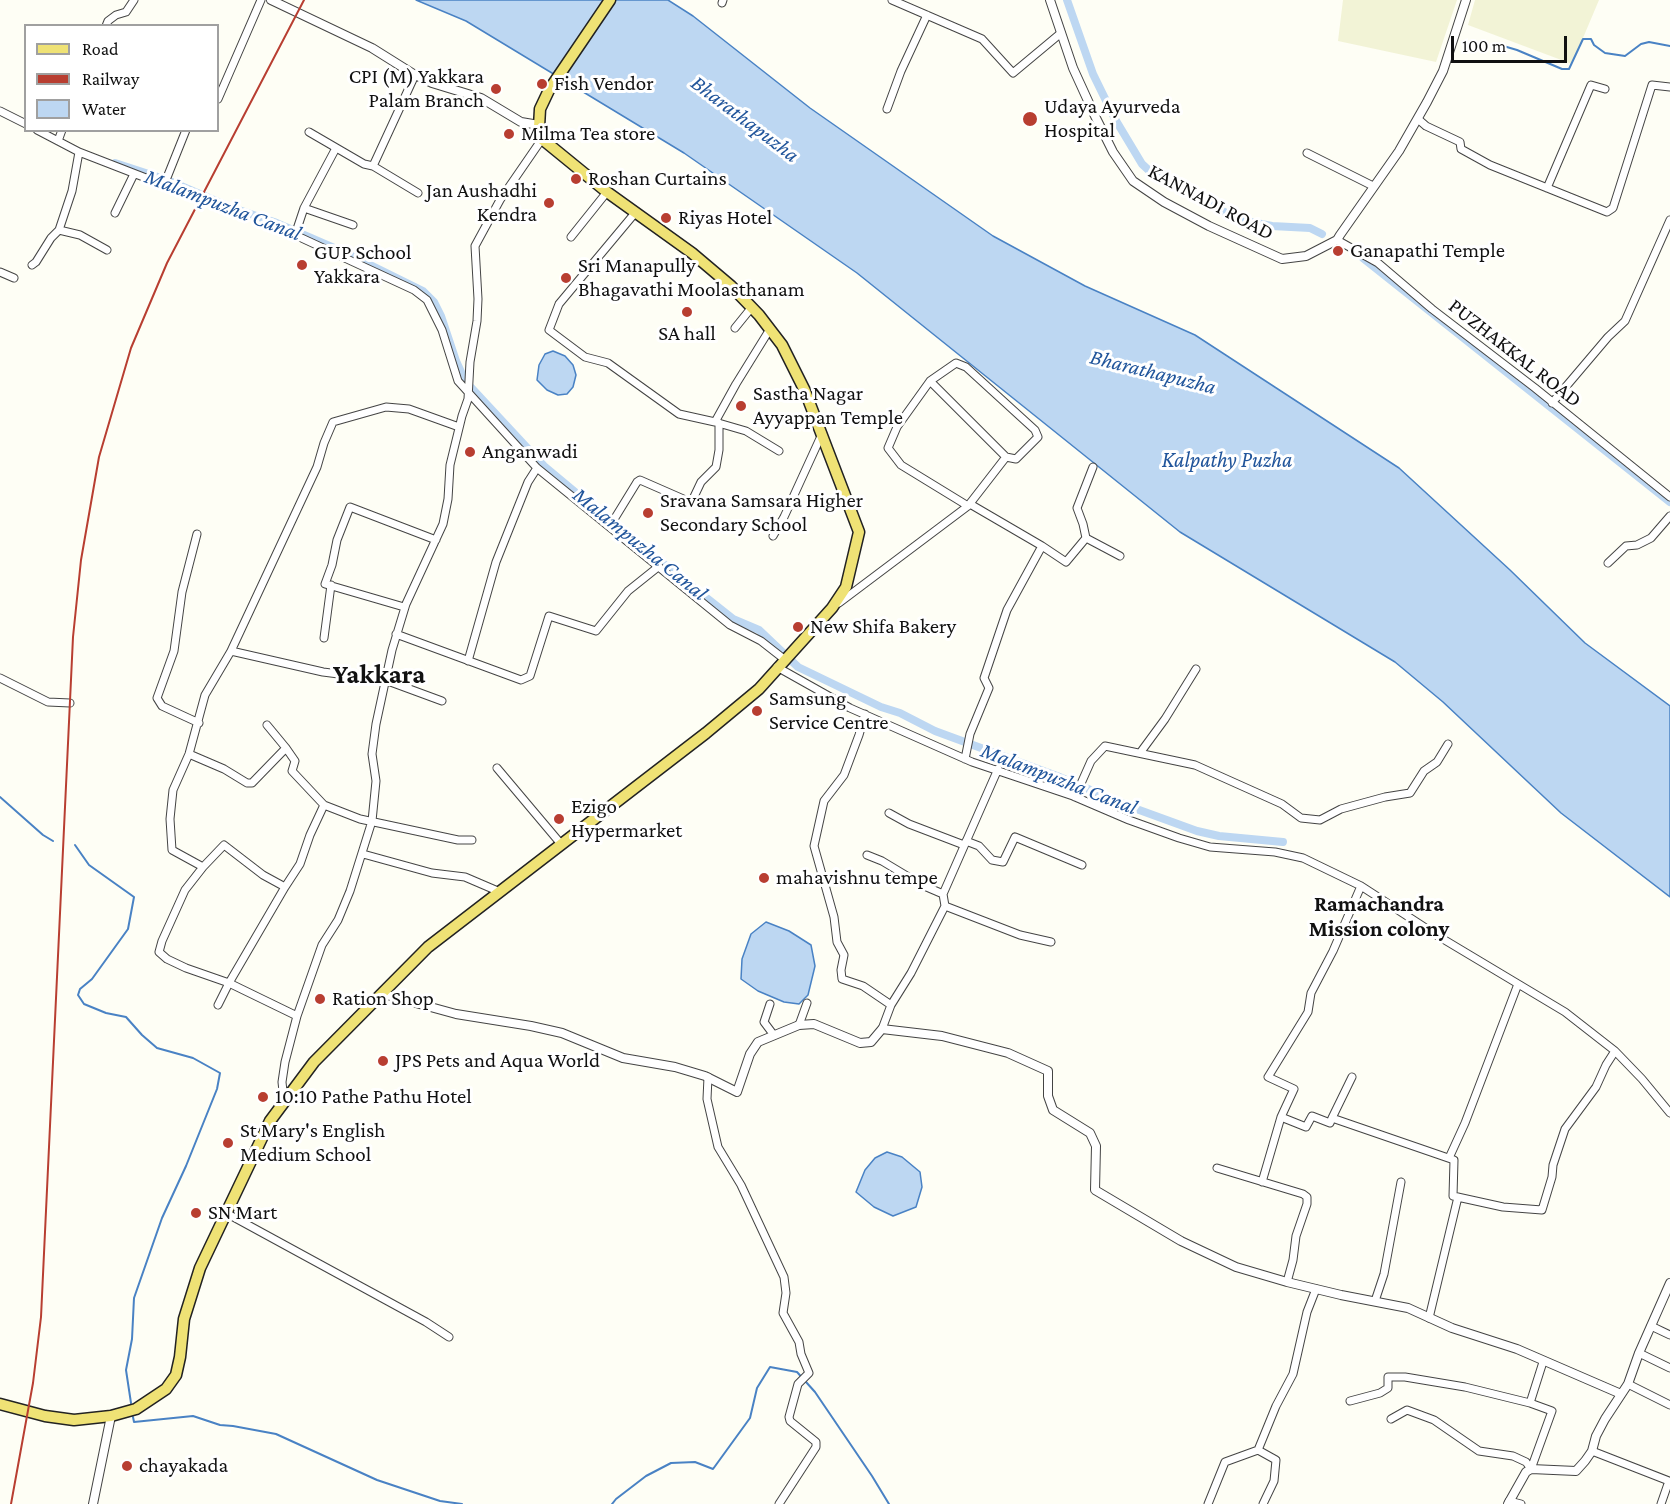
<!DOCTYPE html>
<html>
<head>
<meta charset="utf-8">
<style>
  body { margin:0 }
  #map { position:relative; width:1670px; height:1504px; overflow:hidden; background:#fefef5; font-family:"Crimson Pro",serif }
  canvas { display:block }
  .legend { position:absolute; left:24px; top:24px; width:195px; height:108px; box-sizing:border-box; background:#fff; border:2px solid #a0a0a0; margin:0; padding:8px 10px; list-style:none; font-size:18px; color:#111 }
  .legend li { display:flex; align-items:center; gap:12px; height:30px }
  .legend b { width:30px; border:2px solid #a0a0a0 }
  .scale { position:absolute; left:1451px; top:36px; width:116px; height:27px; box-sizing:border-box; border:3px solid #111; border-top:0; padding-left:8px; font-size:18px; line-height:21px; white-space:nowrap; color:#111; -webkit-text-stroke:4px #fff; paint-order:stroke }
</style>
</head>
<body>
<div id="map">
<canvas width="1670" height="1504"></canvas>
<ul class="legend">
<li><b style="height:8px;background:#efe275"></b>Road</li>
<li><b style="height:8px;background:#b83e31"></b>Railway</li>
<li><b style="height:16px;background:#bdd7f2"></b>Water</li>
</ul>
<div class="scale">100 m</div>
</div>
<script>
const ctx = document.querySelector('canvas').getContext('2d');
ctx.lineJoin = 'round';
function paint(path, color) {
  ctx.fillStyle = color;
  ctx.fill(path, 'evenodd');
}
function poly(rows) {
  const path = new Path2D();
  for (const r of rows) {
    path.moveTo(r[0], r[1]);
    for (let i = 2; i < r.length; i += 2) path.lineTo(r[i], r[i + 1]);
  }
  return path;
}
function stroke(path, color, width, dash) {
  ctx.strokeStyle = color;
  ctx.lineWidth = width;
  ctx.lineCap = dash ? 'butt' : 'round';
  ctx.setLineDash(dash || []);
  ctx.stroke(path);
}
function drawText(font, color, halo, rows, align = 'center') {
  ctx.font = font + ' "Crimson Pro",serif';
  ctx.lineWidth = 6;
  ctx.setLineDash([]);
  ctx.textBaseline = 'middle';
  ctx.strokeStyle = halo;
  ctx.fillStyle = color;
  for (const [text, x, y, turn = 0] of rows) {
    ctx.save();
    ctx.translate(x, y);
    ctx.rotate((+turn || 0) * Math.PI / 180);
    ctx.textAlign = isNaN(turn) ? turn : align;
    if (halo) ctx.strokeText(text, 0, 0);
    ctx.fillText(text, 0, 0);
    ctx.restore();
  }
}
paint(poly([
  [1343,0,1457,0,1436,62,1338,41],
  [1475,0,1599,0,1572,64,1468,25]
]), '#f2f3d6');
const water = poly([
  [416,0,668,0,693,16,810,108,993,236,1085,286,1195,335,1399,468,1510,570,1585,643,1670,706,1670,897,1561,813,1443,702,1395,662,1180,532,857,273,684,153,466,21,416,0],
  [553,351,565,356,573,365,576,375,573,387,567,394,558,395,547,390,537,380,539,365,545,354,553,351],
  [766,922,789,931,811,945,815,966,808,995,799,1004,784,1002,758,991,741,979,742,959,751,934,766,922],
  [887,1152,902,1157,920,1172,922,1187,916,1207,893,1216,874,1207,856,1192,865,1170,875,1158,887,1152]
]);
paint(water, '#bdd7f2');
stroke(water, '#4982c4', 1.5);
stroke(poly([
  [1500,45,1517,50,1562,69,1569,69,1583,39,1591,39,1594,45,1605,53,1625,56,1641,44,1649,42,1670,46],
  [0,797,43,835,53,841],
  [75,845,89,865,134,897,128,929,92,979,80,989,78,995,84,1004,106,1013,126,1017,142,1035,157,1048,193,1058,220,1073,217,1089,186,1166,162,1218,134,1298,132,1339,126,1370,131,1403],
  [133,1417,134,1422,193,1416,220,1425,233,1426,276,1434,377,1480,440,1501,462,1504],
  [612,1504,616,1499,646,1476,671,1463,695,1462,713,1469,750,1418,757,1388,770,1367,797,1372,815,1392,872,1476,889,1504]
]), '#4982c4', 2);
stroke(poly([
  [1067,0,1093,74,1115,119,1142,164,1155,176,1240,220,1272,226,1310,228,1322,234],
  [115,163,167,180,230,207,274,222,348,254,423,291,434,302,441,316,456,361,465,381,544,466,617,527,733,619,759,630,798,667,881,707,900,713,935,731,1057,776,1131,807,1197,831,1219,836,1283,842],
  [1363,258,1670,502]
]), '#bdd7f2', 8);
const minor = poly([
  [892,0,982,39,1013,73,1061,33],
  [722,3,723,0],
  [106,26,108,21,116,15,126,12,134,0],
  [415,75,373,166,418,193],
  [218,99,261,0],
  [887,109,901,71,927,15],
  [0,111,26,124],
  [1418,119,1426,126,1460,142,1461,149,1490,165,1607,212,1613,208,1652,85,1670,87],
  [309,132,364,164,373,166],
  [58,141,62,130],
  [336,148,304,208,353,225],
  [79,152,164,185,186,130],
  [1307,153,1373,186],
  [1547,188,1591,85,1605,89],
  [304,208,295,235,414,290,427,300,442,330,458,381,537,468,730,625,761,641,784,659],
  [115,213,134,174],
  [635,213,559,304,549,330,585,357,608,363,679,414,715,422,736,384,770,329],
  [59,230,80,235,107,250],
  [571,237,607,192],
  [1337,240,1378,263,1432,309,1535,388,1670,497],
  [32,265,36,262,51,238,59,230,72,191,79,152,37,130],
  [0,272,14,278],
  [735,328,752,307],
  [1552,403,1608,337,1625,321,1670,220],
  [715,422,746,431,779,451],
  [968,506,901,465,888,448,897,427,930,381,956,363,966,367,1035,430,1038,437,1016,459,1006,457],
  [610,526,637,482,640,480,688,501,692,501,701,482,716,467,719,450,719,423],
  [197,534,182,592,174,651,157,698,162,706,199,723],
  [773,536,784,517,822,434],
  [1086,538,1120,556],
  [1042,546,1066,562,1086,538,1083,524,1077,508,1093,467],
  [1608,563,1626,546,1637,545,1651,538,1670,516],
  [839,603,968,506,1006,457,930,381],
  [404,607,325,584,332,565,337,540,350,507,436,540],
  [396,634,521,680,530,676,549,616,596,631,628,591,658,567],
  [324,638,331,585],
  [231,651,317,467,324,443,333,422,386,407,409,409,459,427],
  [468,661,496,562,528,482,537,468],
  [777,667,850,708,972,762,1073,796,1129,820,1179,838,1210,847,1275,852,1303,858,1361,886,1438,936,1565,1012,1615,1051,1642,1079,1670,1113],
  [0,678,48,702,70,703],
  [865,714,859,735,844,775,824,801,814,846,834,917,837,942,844,955,841,970,842,979,863,986,891,1005],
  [267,725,286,748],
  [1140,753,1165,719,1196,669],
  [189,754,224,769,247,783,252,783,286,748,295,761,292,771,324,805,360,819,458,840,472,840],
  [965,759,970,734,989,688,984,678,1007,610,1042,546,970,504],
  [497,768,561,844],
  [1075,797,1091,761,1105,746,1195,765,1282,804,1301,818,1320,820,1341,809,1385,797,1410,793,1424,771,1437,762,1448,744],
  [889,813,909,824,964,845],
  [966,841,979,846,992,860,1003,862,1015,837,1082,865],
  [363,854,432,873,465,877,500,892],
  [867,855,882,861,922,885,943,894],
  [203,867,224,845,263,875,285,887,300,864,310,835,324,805],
  [945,906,1020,935,1051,942],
  [770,1004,764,1022,773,1034],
  [218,1005,229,983,285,887],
  [297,1016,229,983,186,968,167,959,159,952,162,941,185,890,203,867,172,850,170,819,173,790,189,754,205,695,231,651,323,672,385,680,442,701],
  [799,1025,807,1003],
  [882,1029,891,1005,911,973,945,906,943,894,998,769],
  [708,1077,707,1099,718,1147,741,1185,784,1277,786,1293,783,1313,799,1342,801,1354,809,1373,798,1384,789,1417,790,1421,816,1442,816,1447,779,1504],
  [1352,1077,1332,1118,1454,1160,1453,1196,1503,1207,1542,1210,1552,1177,1553,1165,1565,1129,1596,1087,1606,1065,1615,1051],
  [284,1101,282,1082,285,1062,297,1016,322,945,338,920,350,891,372,821,376,781,372,754,376,724,392,650,406,604,443,524,448,499,450,465,462,416,468,399,470,362,477,321,478,299,475,246,500,200,542,139],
  [1281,1117,1306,1127,1312,1116,1330,1123,1332,1118],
  [1449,1158,1465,1123,1518,984],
  [1217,1168,1303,1194,1307,1197,1307,1204,1296,1236,1293,1260,1287,1282],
  [1262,1182,1281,1117,1294,1089,1268,1077,1308,1012,1311,993,1333,951,1361,886],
  [226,1213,426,1322,449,1337],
  [1375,1301,1384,1274,1401,1182],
  [1429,1318,1458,1197],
  [1651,1326,1670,1335],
  [1639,1353,1670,1368],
  [1628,1384,1670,1405],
  [1350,1401,1380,1393,1388,1388,1388,1377,1405,1377,1465,1387,1530,1403,1543,1362],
  [1530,1403,1552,1411,1531,1469],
  [1391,1419,1407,1410,1434,1420,1479,1451,1513,1456,1526,1462,1531,1469],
  [1592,1451,1669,1481,1661,1504],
  [1509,1501,1521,1504],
  [1208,1504,1225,1462,1258,1450],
  [1263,1504,1274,1481,1276,1460,1258,1450,1276,1406,1293,1374,1307,1312,1316,1289]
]);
const tertiary = poly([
  [271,0,372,48,415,75,432,83,481,98,521,122,539,125],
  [1050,0,1073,68,1094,114,1113,152,1133,181,1164,202,1209,226,1282,259,1306,256,1337,240,1340,235,1399,151,1427,102,1443,71,1466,0],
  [383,994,456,1014,531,1026,562,1033,623,1058,675,1067,705,1076,737,1092,750,1054,758,1042,799,1025,814,1024,860,1043,871,1042,882,1029,942,1036,1008,1053,1048,1071,1048,1096,1053,1110,1090,1133,1096,1146,1095,1190,1181,1241,1236,1267,1287,1282,1341,1295,1408,1308,1452,1328,1517,1349,1621,1394],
  [93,1504,111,1416],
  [1508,1504,1526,1472,1531,1469,1576,1471,1585,1461,1592,1451,1596,1436,1605,1419,1628,1384,1639,1353,1670,1283]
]);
const primary = poly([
  [0,1404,45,1416,74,1420,111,1416,136,1409,166,1389,176,1375,180,1357,184,1319,200,1268,270,1121,314,1062,428,947,706,733,759,689,832,608,846,587,859,532,805,391,782,345,759,315,731,286,692,253,607,192,542,139,539,127,540,109,549,90,610,0]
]);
stroke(minor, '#444', 9);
stroke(tertiary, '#444', 10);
stroke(primary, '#222', 13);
stroke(minor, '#fff', 7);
stroke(tertiary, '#fff', 8);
stroke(primary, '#efe275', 10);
stroke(poly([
  [11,1504,33,1383,41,1317,73,637,81,560,99,457,131,348,167,263,304,0]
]), '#b83e31', 2);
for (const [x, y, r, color] of [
  [542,84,6,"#b83e31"],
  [496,89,6,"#b83e31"],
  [1030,119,8,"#b83e31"],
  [509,134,6,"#b83e31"],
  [576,179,6,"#b83e31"],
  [549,203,6,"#b83e31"],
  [666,218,6,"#b83e31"],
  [1338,251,6,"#b83e31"],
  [302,265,6,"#b83e31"],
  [566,278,6,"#b83e31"],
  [687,312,6,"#b83e31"],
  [741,406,6,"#b83e31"],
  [470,452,6,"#b83e31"],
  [648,513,6,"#b83e31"],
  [798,627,6,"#b83e31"],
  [757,711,6,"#b83e31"],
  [559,819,6,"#b83e31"],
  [764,878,6,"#b83e31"],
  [320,999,6,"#b83e31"],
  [383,1061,6,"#b83e31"],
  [263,1097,6,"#b83e31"],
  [228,1143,6,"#b83e31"],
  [196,1213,6,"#b83e31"],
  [127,1466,6,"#b83e31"]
]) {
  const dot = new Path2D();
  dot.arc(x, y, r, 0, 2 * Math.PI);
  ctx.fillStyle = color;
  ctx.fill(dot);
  stroke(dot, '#fff', 2);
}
drawText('21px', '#111', '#fff', [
  ["CPI (M) Yakkara",484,77,"right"],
  ["Palam Branch",484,101,"right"],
  ["Fish Vendor",554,84],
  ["Udaya Ayurveda",1044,107],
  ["Hospital",1044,131],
  ["Milma Tea store",521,134],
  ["Roshan Curtains",588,179],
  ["Jan Aushadhi",537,191,"right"],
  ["Kendra",537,215,"right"],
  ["Riyas Hotel",678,218],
  ["Ganapathi Temple",1350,251],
  ["GUP School",314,253],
  ["Yakkara",314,277],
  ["Sri Manapully",578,266],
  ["Bhagavathi Moolasthanam",578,290],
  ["SA hall",687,334,"center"],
  ["Sastha Nagar",753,394],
  ["Ayyappan Temple",753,418],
  ["Anganwadi",482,452],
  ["Sravana Samsara Higher",660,501],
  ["Secondary School",660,525],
  ["New Shifa Bakery",810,627],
  ["Samsung",769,699],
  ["Service Centre",769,723],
  ["Ezigo",571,807],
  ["Hypermarket",571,831],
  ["mahavishnu tempe",776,878],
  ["Ration Shop",332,999],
  ["JPS Pets and Aqua World",395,1061],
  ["10:10 Pathe Pathu Hotel",275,1097],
  ["St Mary's English",240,1131],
  ["Medium School",240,1155],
  ["SN Mart",208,1213],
  ["chayakada",139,1466]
], 'left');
drawText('21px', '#111', '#fff', [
  ["KANNADI ROAD",1211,202,28],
  ["PUZHAKKAL ROAD",1515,353,38]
]);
drawText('italic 22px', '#21559b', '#fff', [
  ["Bharathapuzha",745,119,37],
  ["Malampuzha Canal",223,205,21],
  ["Bharathapuzha",1153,372,14],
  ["Kalpathy Puzha",1227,460],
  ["Malampuzha Canal",640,544,39],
  ["Malampuzha Canal",1059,779,21]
]);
drawText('bold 22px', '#111', '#fff', [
  ["Ramachandra",1379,904],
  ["Mission colony",1379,929]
]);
drawText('bold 27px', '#111', '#fff', [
  ["Yakkara",379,675]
]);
</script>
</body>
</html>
